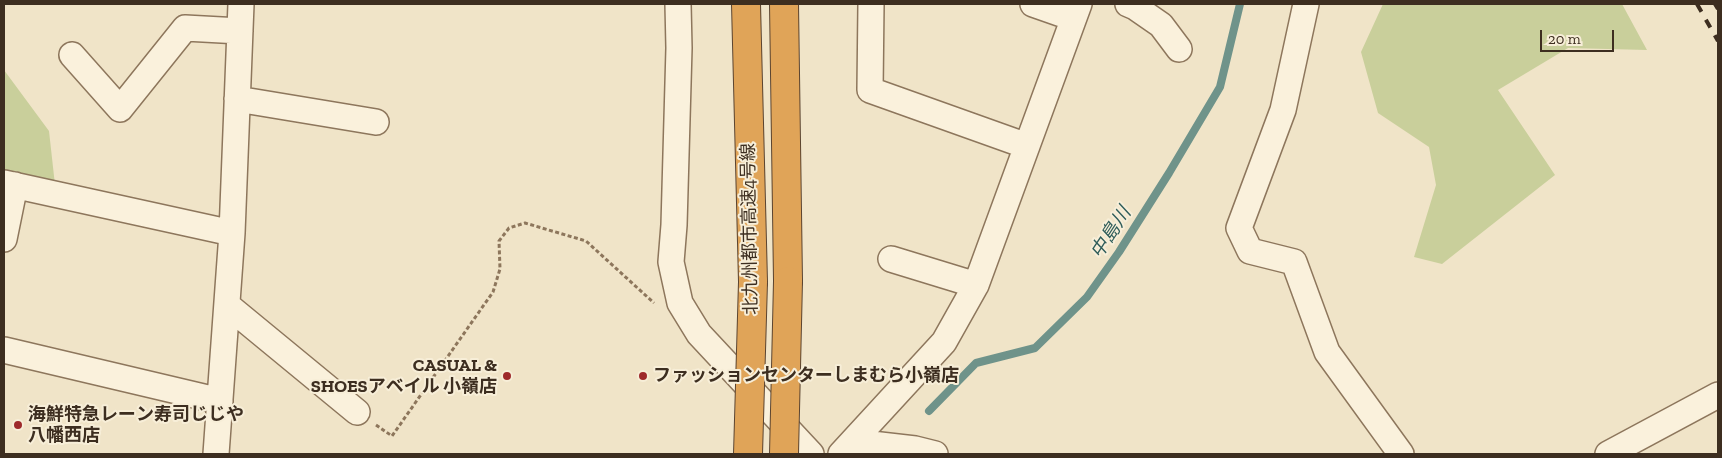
<!DOCTYPE html>
<html>
<head>
<meta charset="utf-8">
<style>
  body { margin:0 }
  #map { position:relative; width:1722px; height:458px; overflow:hidden; background:#f0e4c8; font-family:"Zilla Slab",serif }
  canvas { display:block }
  .frame { position:absolute; inset:0; border:5px solid #3d2e20; pointer-events:none }
  .scale { position:absolute; left:1540px; top:30px; width:74px; height:22px; box-sizing:border-box; border:2px solid #3d2e20; border-top:0; padding-left:6px; font-size:15px; line-height:18px; white-space:nowrap; color:#3d2e20; -webkit-text-stroke:4px #f7eed8; paint-order:stroke }
</style>
</head>
<body>
<div id="map">
<canvas width="1722" height="458"></canvas>
<div class="frame"></div>
<div class="scale">20 m</div>
</div>
<script>
const ctx = document.querySelector('canvas').getContext('2d');
ctx.lineJoin = 'round';
function paint(path, color) {
  ctx.fillStyle = color;
  ctx.fill(path, 'evenodd');
}
function poly(rows) {
  const path = new Path2D();
  for (const r of rows) {
    path.moveTo(r[0], r[1]);
    for (let i = 2; i < r.length; i += 2) path.lineTo(r[i], r[i + 1]);
  }
  return path;
}
function stroke(path, color, width, dash) {
  ctx.strokeStyle = color;
  ctx.lineWidth = width;
  ctx.lineCap = dash ? 'butt' : 'round';
  ctx.setLineDash(dash || []);
  ctx.stroke(path);
}
function drawText(font, color, halo, rows, align = 'center') {
  ctx.font = font + ' "Zilla Slab","Noto Sans JP",serif';
  ctx.lineWidth = 4;
  ctx.setLineDash([]);
  ctx.textBaseline = 'middle';
  ctx.strokeStyle = halo;
  ctx.fillStyle = color;
  for (const [text, x, y, turn = 0] of rows) {
    ctx.save();
    ctx.translate(x, y);
    ctx.rotate((+turn || 0) * Math.PI / 180);
    ctx.textAlign = isNaN(turn) ? turn : align;
    if (halo) ctx.strokeText(text, 0, 0);
    ctx.fillText(text, 0, 0);
    ctx.restore();
  }
}
paint(poly([
  [1383,4,1622,4,1647,50,1568,48,1498,90,1555,175,1442,264,1414,257,1436,185,1429,147,1378,113,1361,52],
  [4,70,49,131,55,185,4,173]
]), '#c9cf9b');
stroke(poly([
  [929,411,976,363,1035,348,1087,297,1119,252,1169,173,1220,87,1240,4]
]), '#6f938a', 8);
const minor = poly([
  [678,4,679,48,674,225,671,262,680,303,699,334,811,454],
  [871,4,870,90,1027,146],
  [1033,4,1073,18],
  [1128,4,1135,7,1161,25,1179,49],
  [1306,4,1283,110,1239,228,1250,251,1294,262,1327,352,1401,454],
  [72,55,120,109,185,28,240,31],
  [237,99,376,122],
  [4,183,232,233],
  [4,239,15,185],
  [891,259,976,285],
  [227,305,357,412],
  [4,350,220,401],
  [854,442,915,449,935,454],
  [216,454,232,233,241,4],
  [841,454,944,342,976,285,1079,4],
  [1608,454,1718,395]
]);
const highway = poly([
  [746,4,753,282],
  [784,4,788,281]
]);
stroke(minor, '#8d765c', 28);
stroke(highway, '#5b4430', 30);
stroke(poly([
  [376,425,392,436,493,292,500,269,499,241,509,228,525,223,586,241,654,303]
]), '#8d765c', 3, [4, 2.5]);
stroke(minor, '#faf1dc', 25);
stroke(highway, '#e0a458', 28);
stroke(poly([
  [1697,4,1718,41],
  [1715,4,1718,9]
]), '#3d2e20', 4, [9, 9]);
const highwayBridge = poly([
  [748,454,753,282],
  [784,454,788,281]
]);
stroke(highwayBridge, '#5b4430', 30, []);
stroke(highwayBridge, '#e0a458', 28);
for (const [x, y, r, color] of [
  [507,376,5,"#9e2a2b"],
  [643,376,5,"#9e2a2b"],
  [18,425,5,"#9e2a2b"]
]) {
  const dot = new Path2D();
  dot.arc(x, y, r, 0, 2 * Math.PI);
  ctx.fillStyle = color;
  ctx.fill(dot);
  stroke(dot, '#f7eed8', 2);
}
drawText('18px', '#3d2e20', '#f7eed8', [
  ["北九州都市高速4号線",750,229,-91]
]);
drawText('bold 18px', '#3d2e20', '#f7eed8', [
  ["CASUAL &",497,366,"right"],
  ["SHOESアベイル 小嶺店",497,387,"right"],
  ["ファッションセンターしまむら小嶺店",653,376],
  ["海鮮特急レーン寿司じじや",28,415],
  ["八幡西店",28,436]
], 'left');
drawText('italic 19px', '#2f5d5a', '#f7eed8', [
  ["中島川",1111,233,-57]
]);
</script>
</body>
</html>
